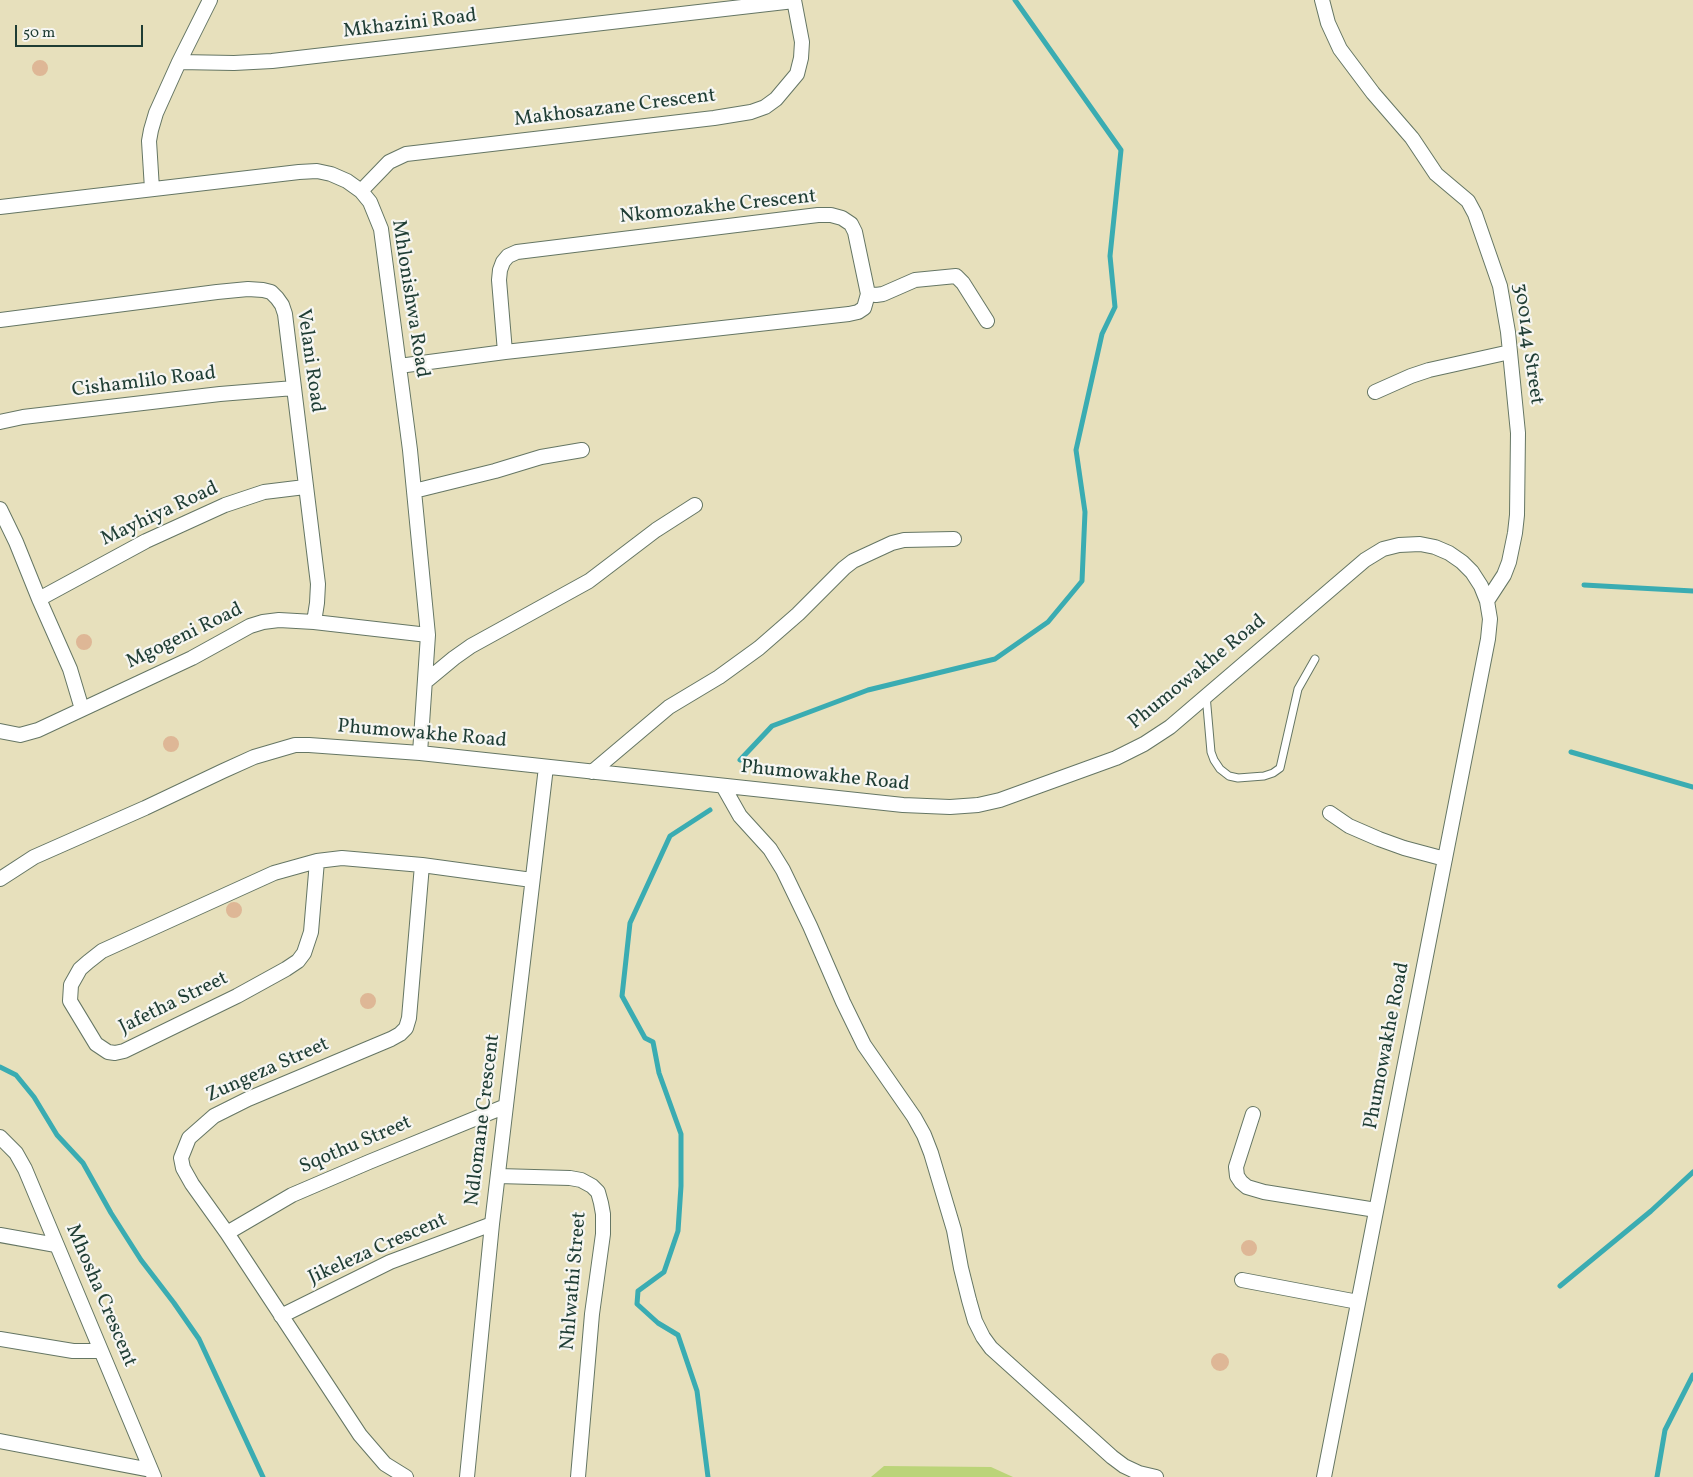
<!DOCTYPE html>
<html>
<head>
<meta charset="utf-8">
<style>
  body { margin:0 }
  #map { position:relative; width:1693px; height:1477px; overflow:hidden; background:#e7e0bc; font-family:Vollkorn,serif }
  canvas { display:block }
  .scale { position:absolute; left:15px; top:25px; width:128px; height:22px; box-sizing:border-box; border:2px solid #1f3d34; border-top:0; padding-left:6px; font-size:15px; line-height:18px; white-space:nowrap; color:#1f3d34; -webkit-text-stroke:4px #f6f6f2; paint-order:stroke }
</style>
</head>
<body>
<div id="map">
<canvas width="1693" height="1477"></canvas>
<div class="scale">50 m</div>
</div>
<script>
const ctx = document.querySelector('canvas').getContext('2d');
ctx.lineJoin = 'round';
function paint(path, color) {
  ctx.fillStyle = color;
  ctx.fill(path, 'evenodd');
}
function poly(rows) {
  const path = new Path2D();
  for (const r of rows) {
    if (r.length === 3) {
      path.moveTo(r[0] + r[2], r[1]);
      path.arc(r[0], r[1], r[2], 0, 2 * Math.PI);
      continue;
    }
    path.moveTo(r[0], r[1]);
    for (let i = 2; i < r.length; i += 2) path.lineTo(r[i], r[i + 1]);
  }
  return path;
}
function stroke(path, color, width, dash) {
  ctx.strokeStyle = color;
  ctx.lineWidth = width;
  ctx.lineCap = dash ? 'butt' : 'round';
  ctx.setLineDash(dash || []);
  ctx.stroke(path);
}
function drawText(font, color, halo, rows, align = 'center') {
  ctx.font = font + ' Vollkorn,serif';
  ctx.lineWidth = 4.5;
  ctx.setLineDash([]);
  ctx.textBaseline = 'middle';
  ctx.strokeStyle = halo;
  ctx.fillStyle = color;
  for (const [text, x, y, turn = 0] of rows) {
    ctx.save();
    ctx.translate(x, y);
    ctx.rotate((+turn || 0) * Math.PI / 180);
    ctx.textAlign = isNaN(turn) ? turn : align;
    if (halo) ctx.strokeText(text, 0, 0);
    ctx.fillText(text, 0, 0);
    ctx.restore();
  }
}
paint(poly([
  [884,1466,991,1467,1013,1477,871,1477]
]), '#bbd479');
stroke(poly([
  [1584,585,1693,591],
  [1571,752,1693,787],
  [740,760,772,726,868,690,995,659,1048,622,1082,581,1085,512,1076,450,1102,334,1115,307,1110,256,1121,150,1015,0],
  [0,1067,16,1075,34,1097,57,1135,83,1163,111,1213,141,1260,174,1303,199,1339,263,1477],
  [1560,1286,1651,1211,1693,1172],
  [708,1477,697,1391,678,1335,658,1323,637,1304,638,1291,664,1272,678,1231,681,1186,681,1134,659,1073,653,1042,645,1038,622,996,630,923,670,836,710,810],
  [1657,1477,1665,1430,1693,1375]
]), '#3aacb2', 5);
paint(poly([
  [40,68,8],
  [84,642,8],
  [171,744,8],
  [234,910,8],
  [368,1001,8],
  [1249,1248,8],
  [1220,1362,9]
]), '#deb796');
const service = poly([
  [1206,695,1211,752,1214,760,1220,769,1229,776,1238,778,1264,776,1273,773,1280,768,1298,689,1315,659]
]);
const minor = poly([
  [1322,0,1328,23,1340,49,1373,93,1412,138,1436,174,1468,201,1475,214,1500,286,1508,332,1518,433,1517,515,1515,533,1509,562,1504,575,1487,601],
  [179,62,234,63,272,61,794,1],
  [152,189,149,141,151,130,156,113,179,62,210,0],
  [361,191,389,162,406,154,714,118,751,112,765,107,776,99,797,74,801,58,802,42,794,0],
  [0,207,299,172,317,171,331,174,347,181,361,191,370,202,381,229,399,366,410,450,428,635,420,753],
  [868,294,876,295,883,294,915,280,956,276,963,283,987,321],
  [0,320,217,292,248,289,263,290,271,292,277,298,282,305,285,314,318,584,317,603,314,622],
  [399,366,505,352,849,314,858,312,864,308,868,294,855,232,851,224,842,218,831,215,818,215,517,252,508,256,503,262,500,270,499,280,505,352],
  [1375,392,1411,376,1429,370,1510,352],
  [0,422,23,417,220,394,294,388],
  [414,491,495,471,541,457,582,450],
  [0,509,16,542,39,599,70,669,82,709],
  [39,599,146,541,225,505,264,492,305,487],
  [425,682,454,658,471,646,589,581,656,530,695,505],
  [0,731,20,735,38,730,192,658,250,626,263,622,279,620,314,622,428,635],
  [592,772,669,707,719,677,759,648,798,614,844,568,853,561,892,543,904,540,954,539],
  [723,786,740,816,770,849,783,870,810,926,843,1002,864,1045,914,1117,924,1135,931,1153,954,1230,961,1268,969,1300,975,1321,983,1337,991,1348,1112,1457,1124,1466,1139,1473,1156,1477],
  [1330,813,1349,826,1379,839,1404,848,1445,859],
  [317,861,311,932,304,953,298,961,286,969,237,996,124,1051,115,1053,108,1052,96,1044,70,1001,71,985,80,969,88,962,102,951,274,873,317,861,342,858,422,865,532,880],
  [0,879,34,857,145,808,223,771,254,757,295,745,309,745,420,753,903,805,950,807,978,805,1000,800,1116,758,1144,744,1170,727,1365,560,1383,549,1399,545,1420,544,1435,547,1449,553,1462,562,1472,572,1481,586,1487,601,1490,619,1488,639,1324,1477],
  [1253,1114,1236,1167,1237,1176,1241,1182,1247,1187,1264,1192,1376,1210],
  [0,1137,16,1153,25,1169,154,1477],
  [498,1176,570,1178,581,1180,592,1186,598,1192,601,1203,603,1214,603,1234,592,1314,578,1477],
  [227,1233,292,1195,369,1162,506,1106],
  [0,1235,56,1245],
  [1242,1280,1358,1302],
  [281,1316,390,1262,492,1224],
  [0,1339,73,1351,101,1351],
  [0,1441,151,1470],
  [406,1477,385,1464,360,1435,227,1233,192,1184,183,1168,181,1158,189,1138,214,1116,248,1099,391,1039,400,1034,406,1028,409,1018,422,865],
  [467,1477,492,1224,546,767]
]);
stroke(service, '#657664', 9);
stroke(minor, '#657664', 16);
stroke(service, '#fff', 7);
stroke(minor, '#fff', 14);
drawText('20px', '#1f3d34', '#f6f6f2', [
  ["Mkhazini Road",410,25,-7],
  ["Makhosazane Crescent",615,109,-7],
  ["Nkomozakhe Crescent",718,208,-6],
  ["Mhlonishwa Road",409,299,81],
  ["300144 Street",1527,344,82],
  ["Velani Road",309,361,82],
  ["Cishamlilo Road",144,383,-7],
  ["Mayhiya Road",160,515,-25],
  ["Mgogeni Road",185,637,-26],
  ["Phumowakhe Road",1198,673,-39],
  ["Phumowakhe Road",422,735,5],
  ["Phumowakhe Road",825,777,6],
  ["Jafetha Street",174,1004,-26],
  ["Phumowakhe Road",1388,1046,-79],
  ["Zungeza Street",268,1071,-24],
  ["Ndlomane Crescent",484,1120,-83],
  ["Sqothu Street",356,1146,-23],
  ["Jikeleza Crescent",378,1250,-24],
  ["Nhlwathi Street",575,1281,-85],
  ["Mhosha Crescent",100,1296,67]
]);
</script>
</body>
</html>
